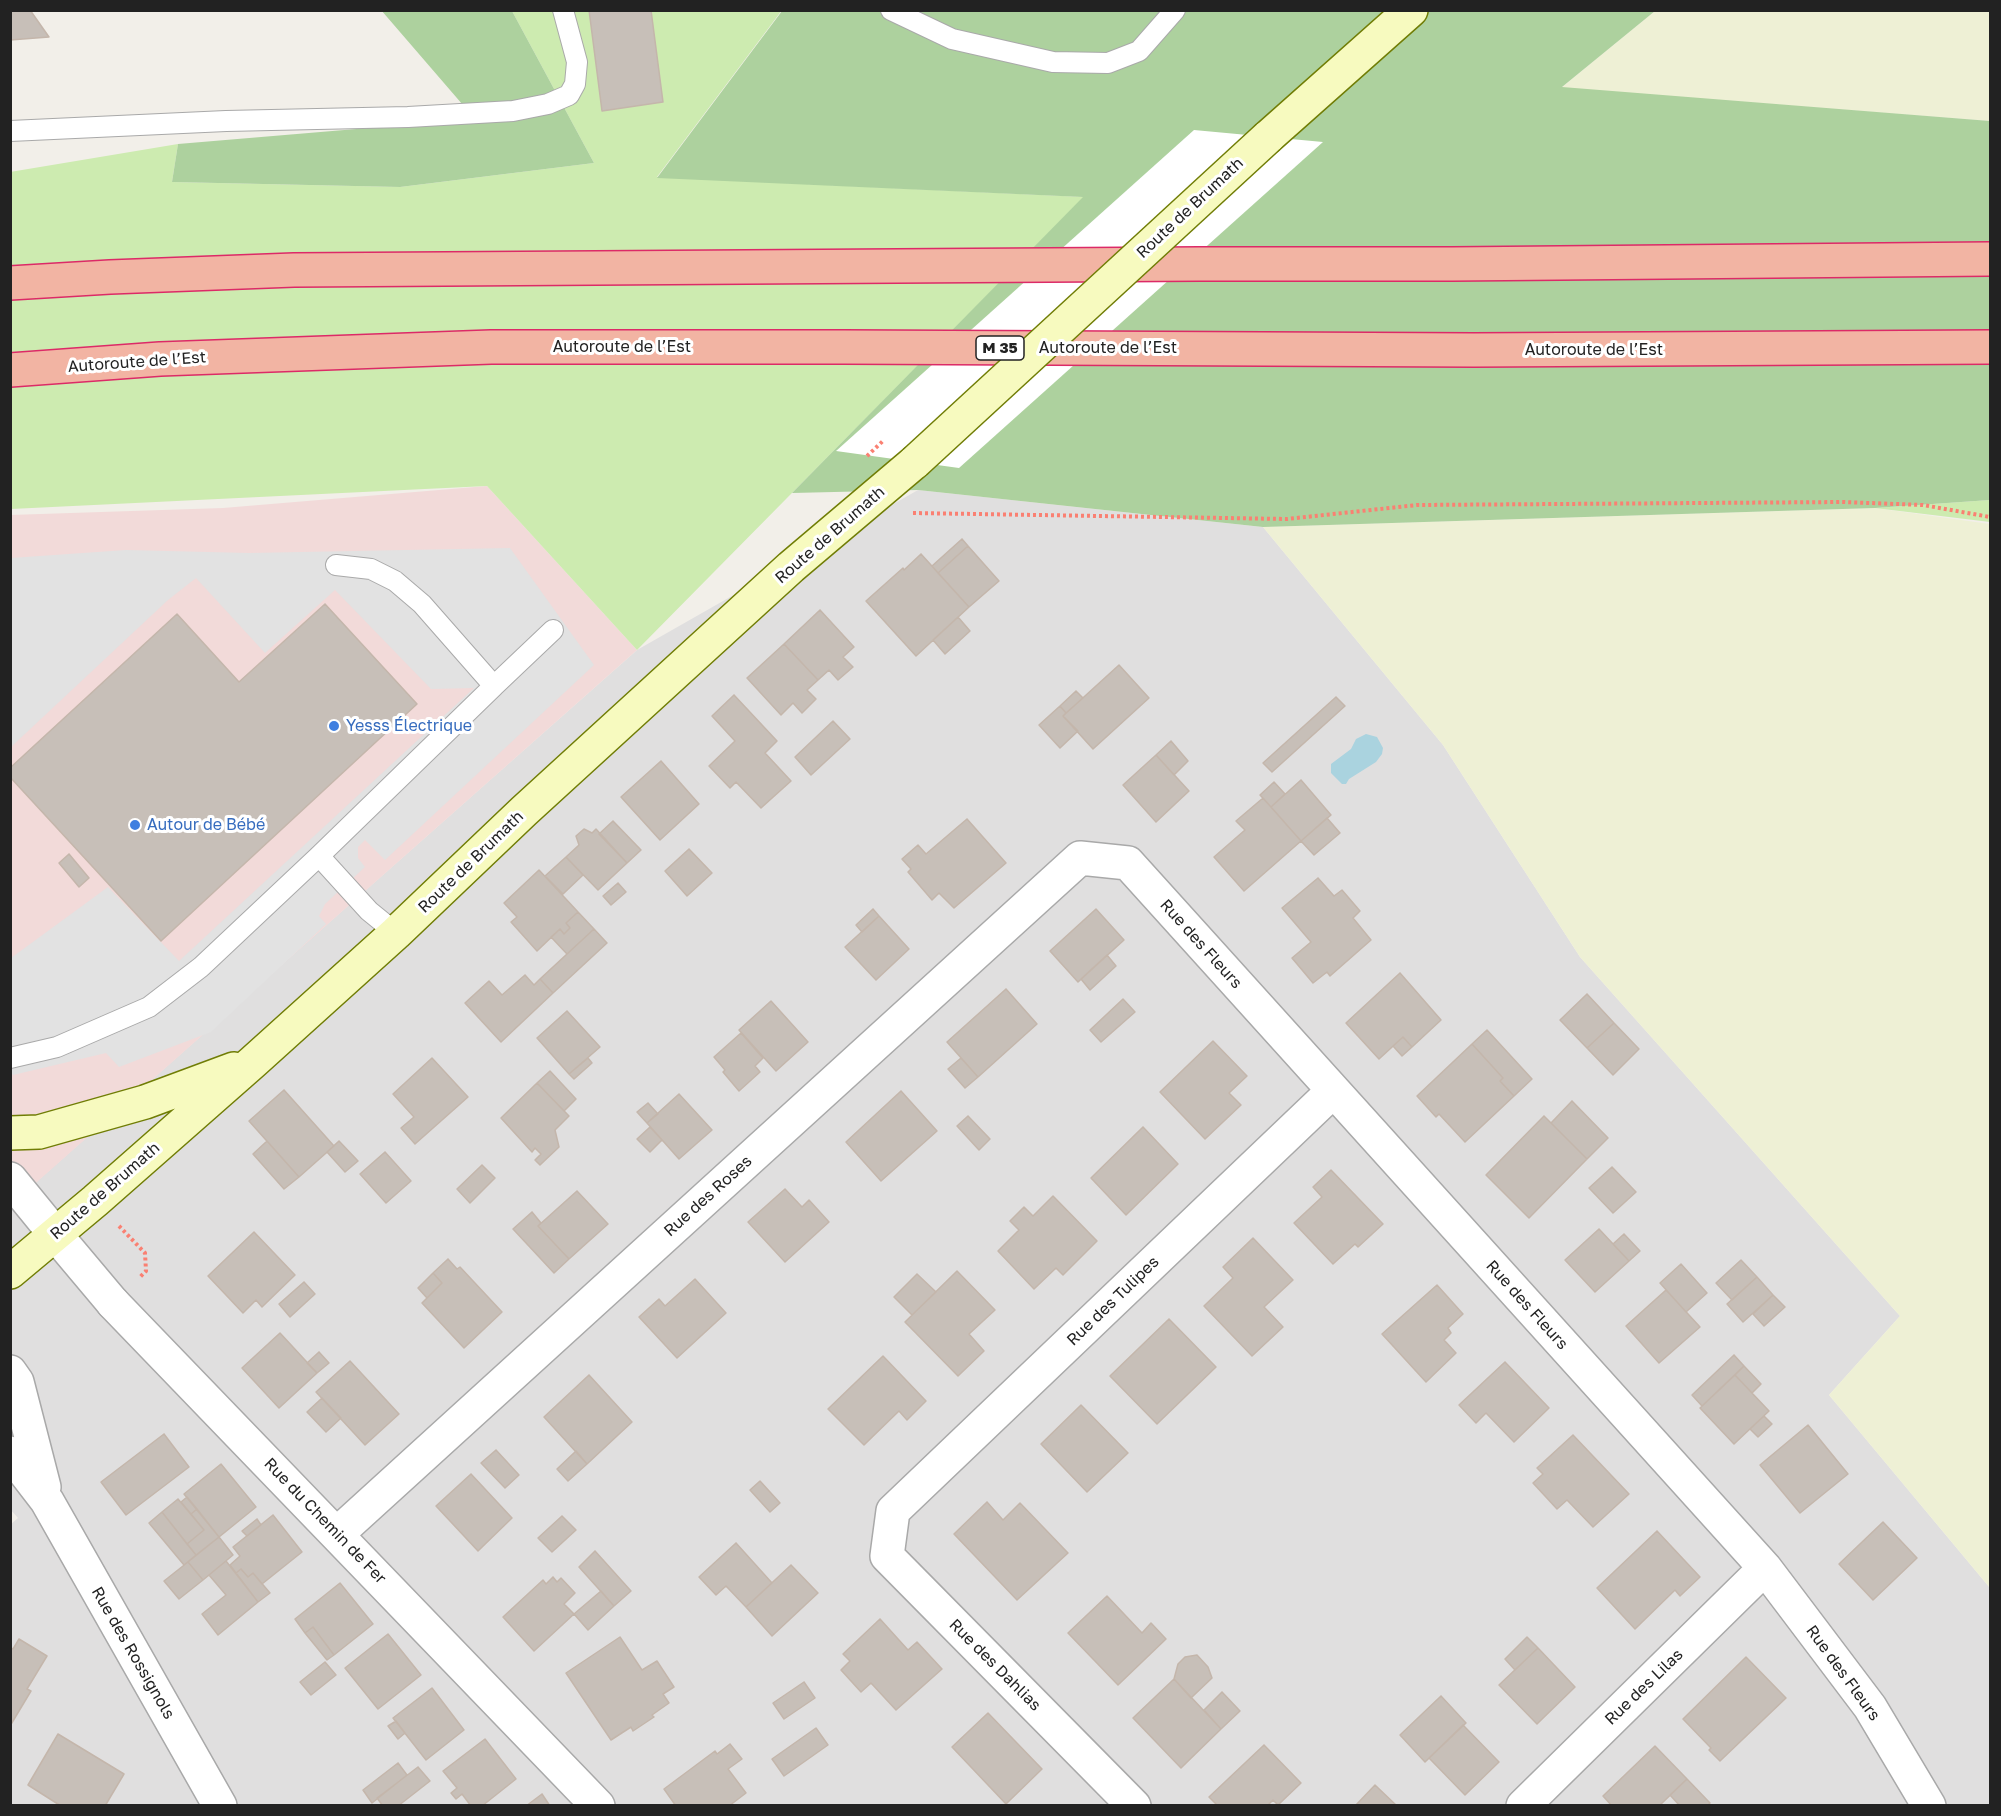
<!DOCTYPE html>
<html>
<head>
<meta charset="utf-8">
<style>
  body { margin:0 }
  #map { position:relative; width:2001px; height:1816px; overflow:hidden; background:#f2efe9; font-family:"Golos Text",sans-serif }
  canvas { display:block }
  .frame { position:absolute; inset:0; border:12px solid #222; pointer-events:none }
</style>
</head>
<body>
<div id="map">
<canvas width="2001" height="1816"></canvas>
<div class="frame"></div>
</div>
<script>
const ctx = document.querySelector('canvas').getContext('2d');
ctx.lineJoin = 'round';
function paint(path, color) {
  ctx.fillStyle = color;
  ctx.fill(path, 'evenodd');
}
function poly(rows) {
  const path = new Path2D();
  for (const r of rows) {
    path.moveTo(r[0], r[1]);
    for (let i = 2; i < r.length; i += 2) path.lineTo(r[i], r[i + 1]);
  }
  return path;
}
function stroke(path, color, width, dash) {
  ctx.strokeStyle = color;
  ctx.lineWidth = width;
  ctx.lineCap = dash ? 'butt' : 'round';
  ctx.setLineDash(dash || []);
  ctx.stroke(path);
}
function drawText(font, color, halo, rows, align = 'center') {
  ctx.font = font + ' "Golos Text",sans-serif';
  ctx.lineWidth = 6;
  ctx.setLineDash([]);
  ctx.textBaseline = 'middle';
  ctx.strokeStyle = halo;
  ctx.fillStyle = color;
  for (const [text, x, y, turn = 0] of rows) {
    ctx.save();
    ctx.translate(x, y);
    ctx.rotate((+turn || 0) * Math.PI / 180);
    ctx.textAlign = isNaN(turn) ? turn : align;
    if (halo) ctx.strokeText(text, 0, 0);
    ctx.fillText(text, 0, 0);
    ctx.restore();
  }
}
paint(poly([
  [918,490,1263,527,1443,745,1580,957,1900,1316,1829,1395,1990,1588,1990,1805,11,1805,10,1525,18,1518,10,1509,10,1205,637,650]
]), '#e0dfdf');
paint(poly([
  [487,486,637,650,11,1205,10,515,223,508]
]), '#f2dad9');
paint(poly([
  [1655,11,1990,11,1990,121,1561,88],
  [1875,508,1990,524,1990,1588,1829,1395,1900,1316,1580,957,1443,745,1263,527]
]), '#eef0d5');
paint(poly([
  [782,10,657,177,1084,197,637,650,487,486,11,509,10,172,178,144,172,182,400,187,594,163,512,11],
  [1990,500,1990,522,1875,508]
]), '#cdebb0');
paint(poly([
  [381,10,512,11,594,163,400,187,172,182,178,144,475,119],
  [782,11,1655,11,1562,87,1990,121,1990,500,1875,508,1263,527,918,490,792,493,1083,197,657,178]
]), '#add19e');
paint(poly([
  [510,548,594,665,385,860,365,840,358,847,358,858,365,867,325,904,319,916,326,924,211,1032,119,1067,106,1053,13,1075,10,1072,11,958,108,887,179,961,474,688,431,689,335,590,265,653,196,578,168,600,11,747,11,558,126,550,249,553]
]), '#e2e2e2');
paint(poly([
  [1366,734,1377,737,1383,748,1382,754,1376,762,1349,779,1346,784,1342,784,1331,773,1331,764,1351,749,1356,739]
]), '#aad3df');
paint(poly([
  [1194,130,1323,142,959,468,836,451]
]), '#fff');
const building = poly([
  [10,10,30,10,49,37,10,40,10,10],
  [589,10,651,10,663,102,602,111,589,10],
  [962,539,968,546,938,573,932,566,962,539],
  [968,546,999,581,969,607,938,573,968,546],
  [921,554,969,607,916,656,866,601,903,568,904,570,921,554],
  [325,604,417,704,161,941,10,777,10,768,177,614,239,682,325,604],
  [820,610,854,647,843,657,853,667,838,680,829,670,818,680,784,644,820,610],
  [958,617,970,631,945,654,933,640,958,617],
  [784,644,818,680,807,690,816,699,802,713,793,703,781,715,747,678,784,644],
  [1119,665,1149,698,1093,749,1063,716,1119,665],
  [1076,691,1083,698,1066,713,1060,706,1076,691],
  [734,695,777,741,765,753,791,781,761,808,736,782,730,788,709,766,735,741,712,716,734,695],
  [1336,697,1345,706,1272,772,1263,763,1336,697],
  [1060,706,1066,713,1063,716,1078,731,1060,748,1039,725,1060,706],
  [833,721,850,739,811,775,795,757,833,721],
  [1171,741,1188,761,1174,775,1156,755,1171,741],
  [1156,755,1189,791,1156,822,1123,785,1156,755],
  [661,761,699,804,660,840,621,797,661,761],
  [1301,780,1331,815,1301,841,1271,807,1301,780],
  [1274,782,1285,794,1271,807,1260,795,1274,782],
  [1263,798,1301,841,1244,891,1214,857,1245,830,1236,821,1263,798],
  [1327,818,1340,833,1314,855,1301,841,1327,818],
  [967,819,1006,863,954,908,939,893,932,900,908,872,911,869,902,859,918,845,926,854,967,819],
  [613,821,641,850,627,863,599,834,613,821],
  [584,829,592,833,596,829,627,863,598,890,566,857,579,845,576,836,584,829],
  [689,849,712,873,687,896,665,871,689,849],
  [69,854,89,878,79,887,59,863,69,854],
  [566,857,583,875,563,894,545,876,566,857],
  [539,870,578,912,566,923,570,928,564,934,560,929,537,951,511,922,517,917,504,903,539,870],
  [1318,878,1334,896,1342,890,1360,911,1353,918,1371,940,1330,976,1327,972,1313,983,1292,958,1311,942,1282,908,1318,878],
  [618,883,626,892,611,905,603,896,618,883],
  [873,909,879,916,862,932,856,925,873,909],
  [1096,909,1124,940,1078,982,1050,951,1096,909],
  [578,912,594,929,567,954,551,937,560,929,564,934,570,928,566,923,578,912],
  [879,916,909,949,876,980,845,947,879,916],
  [594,929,607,943,553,993,540,979,594,929],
  [1107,955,1116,966,1090,990,1081,979,1107,955],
  [1400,973,1441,1020,1412,1047,1403,1037,1379,1059,1346,1023,1400,973],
  [525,975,534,985,540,979,553,993,501,1042,465,1003,489,981,502,995,525,975],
  [1006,989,1037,1024,978,1077,947,1042,1006,989],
  [1587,994,1614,1023,1587,1048,1560,1020,1587,994],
  [1123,999,1135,1012,1101,1042,1090,1030,1123,999],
  [771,1001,808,1042,776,1071,739,1030,771,1001],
  [567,1011,600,1047,569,1074,537,1038,567,1011],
  [1614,1023,1639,1049,1613,1075,1587,1048,1614,1023],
  [1487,1030,1532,1079,1514,1096,1500,1081,1503,1078,1472,1044,1487,1030],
  [741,1033,763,1058,755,1066,760,1072,739,1091,723,1072,725,1070,714,1057,741,1033],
  [1403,1037,1412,1047,1402,1056,1393,1046,1403,1037],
  [1213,1041,1247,1076,1229,1093,1241,1105,1205,1139,1160,1092,1213,1041],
  [1472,1044,1503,1078,1500,1081,1514,1096,1465,1142,1439,1114,1436,1117,1417,1096,1472,1044],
  [432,1058,468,1097,415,1144,401,1128,414,1117,393,1094,432,1058],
  [588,1058,592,1063,574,1079,569,1074,588,1058],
  [961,1058,978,1077,965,1088,948,1069,961,1058],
  [550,1071,576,1099,564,1111,537,1083,550,1071],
  [537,1083,569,1116,555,1130,559,1147,540,1165,535,1160,541,1154,535,1148,532,1152,501,1118,537,1083],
  [284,1090,334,1146,299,1177,249,1121,284,1090],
  [901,1091,937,1131,881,1181,846,1142,901,1091],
  [679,1094,712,1130,679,1159,647,1123,679,1094],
  [1572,1101,1608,1138,1587,1159,1551,1123,1572,1101],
  [648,1103,658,1114,647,1123,637,1112,648,1103],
  [968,1116,990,1139,979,1150,957,1126,968,1116],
  [1544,1116,1587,1159,1529,1218,1486,1175,1544,1116],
  [650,1127,662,1140,650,1152,637,1139,650,1127],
  [1143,1127,1178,1164,1126,1215,1091,1178,1143,1127],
  [267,1141,299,1177,284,1189,253,1154,267,1141],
  [339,1141,358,1161,345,1172,327,1152,339,1141],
  [385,1152,411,1181,386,1203,360,1174,385,1152],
  [482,1165,495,1178,470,1203,457,1189,482,1165],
  [1612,1167,1636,1192,1613,1213,1589,1188,1612,1167],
  [1331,1170,1383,1224,1358,1247,1355,1244,1333,1264,1294,1223,1322,1197,1313,1187,1331,1170],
  [785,1189,802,1207,809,1200,829,1222,785,1262,748,1222,785,1189],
  [577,1191,608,1224,569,1259,538,1226,577,1191],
  [1053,1196,1097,1241,1063,1275,1056,1268,1034,1289,998,1251,1019,1230,1010,1221,1024,1207,1033,1216,1053,1196],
  [532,1212,541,1223,538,1226,569,1259,554,1273,513,1229,532,1212],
  [1599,1229,1629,1261,1595,1292,1565,1260,1599,1229],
  [254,1232,295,1275,262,1307,256,1300,243,1313,208,1276,254,1232],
  [1624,1234,1640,1251,1629,1261,1613,1244,1624,1234],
  [1253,1238,1293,1280,1264,1307,1283,1327,1252,1356,1204,1306,1233,1278,1223,1267,1253,1238],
  [448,1259,457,1269,460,1267,502,1312,464,1348,422,1303,442,1283,433,1273,448,1259],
  [1741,1260,1757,1277,1732,1300,1716,1283,1741,1260],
  [1681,1264,1707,1293,1686,1312,1660,1283,1681,1264],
  [957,1271,995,1310,969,1334,984,1351,958,1376,905,1322,957,1271],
  [433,1273,442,1283,427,1298,418,1288,433,1273],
  [917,1274,936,1292,912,1315,894,1297,917,1274],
  [1757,1277,1773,1295,1743,1322,1727,1304,1757,1277],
  [695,1279,726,1313,677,1358,639,1317,659,1299,665,1306,695,1279],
  [304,1282,315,1294,290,1317,279,1304,304,1282],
  [1437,1285,1463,1314,1448,1328,1451,1333,1444,1340,1456,1353,1426,1382,1382,1334,1437,1285],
  [1666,1290,1700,1327,1659,1363,1626,1326,1666,1290],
  [1773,1295,1785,1307,1764,1326,1753,1314,1773,1295],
  [1169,1319,1216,1367,1157,1424,1110,1376,1169,1319],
  [280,1333,317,1373,279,1408,242,1368,280,1333],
  [319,1352,329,1363,317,1373,307,1363,319,1352],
  [1734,1355,1744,1366,1702,1406,1692,1395,1734,1355],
  [883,1356,926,1401,907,1420,899,1411,864,1445,828,1409,883,1356],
  [350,1361,399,1414,365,1445,316,1392,350,1361],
  [1505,1362,1549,1408,1514,1442,1486,1413,1476,1423,1459,1405,1505,1362],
  [1744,1366,1761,1384,1752,1393,1735,1375,1744,1366],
  [589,1375,632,1422,587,1464,544,1417,589,1375],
  [1735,1375,1769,1411,1734,1444,1700,1408,1735,1375],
  [322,1398,341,1418,326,1432,307,1412,322,1398],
  [1081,1405,1128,1453,1087,1492,1041,1444,1081,1405],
  [1764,1416,1772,1424,1758,1437,1750,1429,1764,1416],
  [1808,1425,1848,1474,1800,1513,1760,1465,1808,1425],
  [164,1434,189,1467,126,1515,101,1482,164,1434],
  [1573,1435,1629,1494,1593,1527,1567,1500,1557,1509,1533,1483,1543,1474,1537,1468,1573,1435],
  [496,1450,519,1475,505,1488,481,1463,496,1450],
  [576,1451,587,1464,568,1481,557,1469,576,1451],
  [221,1464,256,1507,219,1537,184,1494,221,1464],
  [471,1474,512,1518,478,1551,436,1506,471,1474],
  [760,1481,780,1503,770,1512,750,1490,760,1481],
  [187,1497,197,1509,191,1514,181,1502,187,1497],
  [178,1499,204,1530,187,1544,162,1512,178,1499],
  [987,1502,1003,1520,1020,1503,1068,1553,1017,1600,954,1534,987,1502],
  [197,1509,219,1537,196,1555,187,1544,204,1530,191,1514,197,1509],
  [162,1512,196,1555,184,1565,149,1523,162,1512],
  [273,1515,302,1552,262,1584,253,1573,248,1577,241,1569,236,1573,230,1565,240,1556,233,1547,273,1515],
  [562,1516,576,1530,552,1552,538,1538,562,1516],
  [257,1519,261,1525,247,1536,242,1531,257,1519],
  [1883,1522,1917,1558,1873,1600,1839,1564,1883,1522],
  [1657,1531,1700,1577,1680,1596,1675,1590,1635,1629,1597,1588,1657,1531],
  [219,1537,233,1555,203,1580,188,1562,219,1537],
  [736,1543,772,1583,746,1607,726,1586,716,1595,699,1577,736,1543],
  [595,1551,631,1591,614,1606,579,1567,595,1551],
  [226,1561,258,1602,218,1635,202,1614,226,1595,209,1575,226,1561],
  [188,1562,203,1580,179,1599,164,1581,188,1562],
  [791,1565,818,1593,772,1636,746,1607,791,1565],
  [241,1569,248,1577,253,1573,270,1593,258,1602,236,1573,241,1569],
  [553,1577,557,1582,561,1578,575,1593,564,1604,574,1614,534,1651,503,1617,543,1580,546,1584,553,1577],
  [340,1583,373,1624,334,1655,313,1627,305,1633,295,1619,340,1583],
  [601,1591,614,1606,588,1630,574,1614,601,1591],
  [1107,1596,1142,1633,1151,1623,1166,1639,1118,1685,1068,1633,1107,1596],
  [880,1619,908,1650,917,1642,942,1669,896,1710,871,1683,861,1692,841,1670,850,1661,843,1654,880,1619],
  [313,1627,334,1655,327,1660,305,1633,313,1627],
  [388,1634,421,1675,378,1709,345,1668,388,1634],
  [620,1637,642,1670,657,1661,674,1687,663,1694,669,1703,652,1715,654,1717,633,1731,631,1727,611,1740,566,1673,620,1637],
  [1527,1637,1538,1648,1515,1670,1505,1659,1527,1637],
  [19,1639,47,1656,27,1689,31,1691,10,1726,10,1647,13,1649,19,1639],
  [1538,1648,1575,1687,1537,1724,1499,1685,1538,1648],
  [1197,1655,1208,1667,1212,1678,1191,1698,1174,1679,1178,1664,1185,1657,1197,1655],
  [1746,1657,1786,1698,1720,1761,1709,1750,1711,1748,1683,1719,1746,1657],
  [325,1662,336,1675,311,1695,300,1682,325,1662],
  [1174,1679,1221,1729,1181,1768,1133,1718,1174,1679],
  [804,1682,815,1698,784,1719,773,1703,804,1682],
  [432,1688,464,1730,426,1760,393,1718,432,1688],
  [1222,1692,1240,1711,1221,1729,1204,1710,1222,1692],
  [1441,1696,1466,1723,1425,1762,1400,1735,1441,1696],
  [988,1713,1042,1769,1006,1804,952,1747,988,1713],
  [396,1721,405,1733,398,1739,388,1726,396,1721],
  [1463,1725,1499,1762,1465,1795,1429,1758,1463,1725],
  [816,1728,828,1745,784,1776,772,1759,816,1728],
  [58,1734,124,1774,105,1806,61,1806,28,1785,58,1734],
  [485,1739,516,1779,482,1806,471,1806,462,1794,456,1799,451,1793,457,1788,443,1771,485,1739],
  [730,1744,742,1759,728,1769,746,1793,729,1806,676,1806,664,1789,715,1751,717,1754,730,1744],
  [1264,1745,1301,1783,1278,1805,1273,1800,1267,1806,1218,1806,1209,1797,1264,1745],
  [1655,1746,1687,1779,1659,1806,1612,1806,1603,1796,1655,1746],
  [398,1763,407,1775,372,1803,363,1790,398,1763],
  [418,1767,430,1781,398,1806,383,1806,377,1798,418,1767],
  [1687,1779,1710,1803,1707,1806,1680,1806,1670,1795,1687,1779],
  [1375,1785,1397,1806,1355,1806,1375,1785],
  [542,1794,550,1806,526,1806,542,1794]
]);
paint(building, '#c7bfb8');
stroke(building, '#c4b6ab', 1.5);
const service = poly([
  [891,10,952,39,1053,62,1108,63,1139,51,1175,10],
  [10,131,226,121,408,117,513,111,548,104,569,95,575,84,577,62,563,10],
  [494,686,553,630],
  [319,856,369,911,396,933],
  [10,1058,57,1047,149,1007,201,967,319,856,494,686,422,604,395,581,371,569,336,565]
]);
const minor = poly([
  [55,1234,113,1303],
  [337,1534,1080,858,1128,863,1765,1568,1870,1707,1929,1806],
  [1134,1806,887,1556,893,1511,1333,1091],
  [1523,1806,1765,1568]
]);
const tertiary = poly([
  [10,1179,55,1234],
  [113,1303,598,1806],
  [10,1372,17,1382,44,1487],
  [10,1453,47,1501,220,1806]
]);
const secondary = poly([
  [1268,137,1411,10],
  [10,1133,39,1132,145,1102,234,1069],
  [10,1272,95,1201,253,1062,396,933,524,811,791,567,915,462]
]);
const trunk = poly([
  [10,283,110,277,294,270,1199,264,1452,264,1990,259],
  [10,370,160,359,491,347,844,347,1474,350,1990,347]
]);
stroke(service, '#a9a9a9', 22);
stroke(minor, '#a9a9a9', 36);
stroke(tertiary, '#a9a9a9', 36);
stroke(secondary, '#707d05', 36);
stroke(trunk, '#dc2a67', 36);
stroke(poly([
  [913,513,1287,519,1417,505,1842,502,1923,505,1990,517],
  [119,1226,145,1253,146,1271,139,1278]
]), '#fa8072', 4, [3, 3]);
stroke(service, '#fff', 20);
stroke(minor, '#fff', 33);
stroke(tertiary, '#fff', 33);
stroke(secondary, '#f7fabf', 33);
stroke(trunk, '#f2b4a3', 33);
const secondaryBridge = poly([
  [915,462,1268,137]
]);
stroke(secondaryBridge, '#707d05', 36, []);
stroke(poly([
  [867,456,884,440]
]), '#fa8072', 4, [3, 3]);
stroke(secondaryBridge, '#f7fabf', 33);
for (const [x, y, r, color] of [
  [334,726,6,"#3f7fe0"],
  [135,825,6,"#3f7fe0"]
]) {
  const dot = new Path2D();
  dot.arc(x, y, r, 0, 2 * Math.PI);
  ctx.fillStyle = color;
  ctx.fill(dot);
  stroke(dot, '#fff', 2);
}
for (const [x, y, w] of [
  [1000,348,48]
]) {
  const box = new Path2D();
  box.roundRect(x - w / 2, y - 12, w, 24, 4.5);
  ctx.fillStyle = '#fff';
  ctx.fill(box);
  stroke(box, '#222', 1.5);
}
drawText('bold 15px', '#222', null, [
  ["M 35",1000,348]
]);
drawText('16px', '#222', '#fff', [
  ["Route de Brumath",1190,208,-43],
  ["Autoroute de l’Est",622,347],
  ["Autoroute de l’Est",1108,348],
  ["Autoroute de l’Est",1594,350],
  ["Autoroute de l’Est",137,362,-4],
  ["Route de Brumath",830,535,-41],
  ["Route de Brumath",471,862,-44],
  ["Rue des Fleurs",1201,944,48],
  ["Route de Brumath",105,1191,-41],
  ["Rue des Roses",708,1196,-42],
  ["Rue des Tulipes",1113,1301,-44],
  ["Rue des Fleurs",1527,1305,48],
  ["Rue du Chemin de Fer",325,1521,46],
  ["Rue des Rossignols",133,1653,60],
  ["Rue des Dahlias",995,1665,45],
  ["Rue des Fleurs",1843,1673,54],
  ["Rue des Lilas",1644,1687,-44]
]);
drawText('16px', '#366cbe', '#fff', [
  ["Yesss Électrique",346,726],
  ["Autour de Bébé",147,825]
], 'left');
</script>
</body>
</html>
